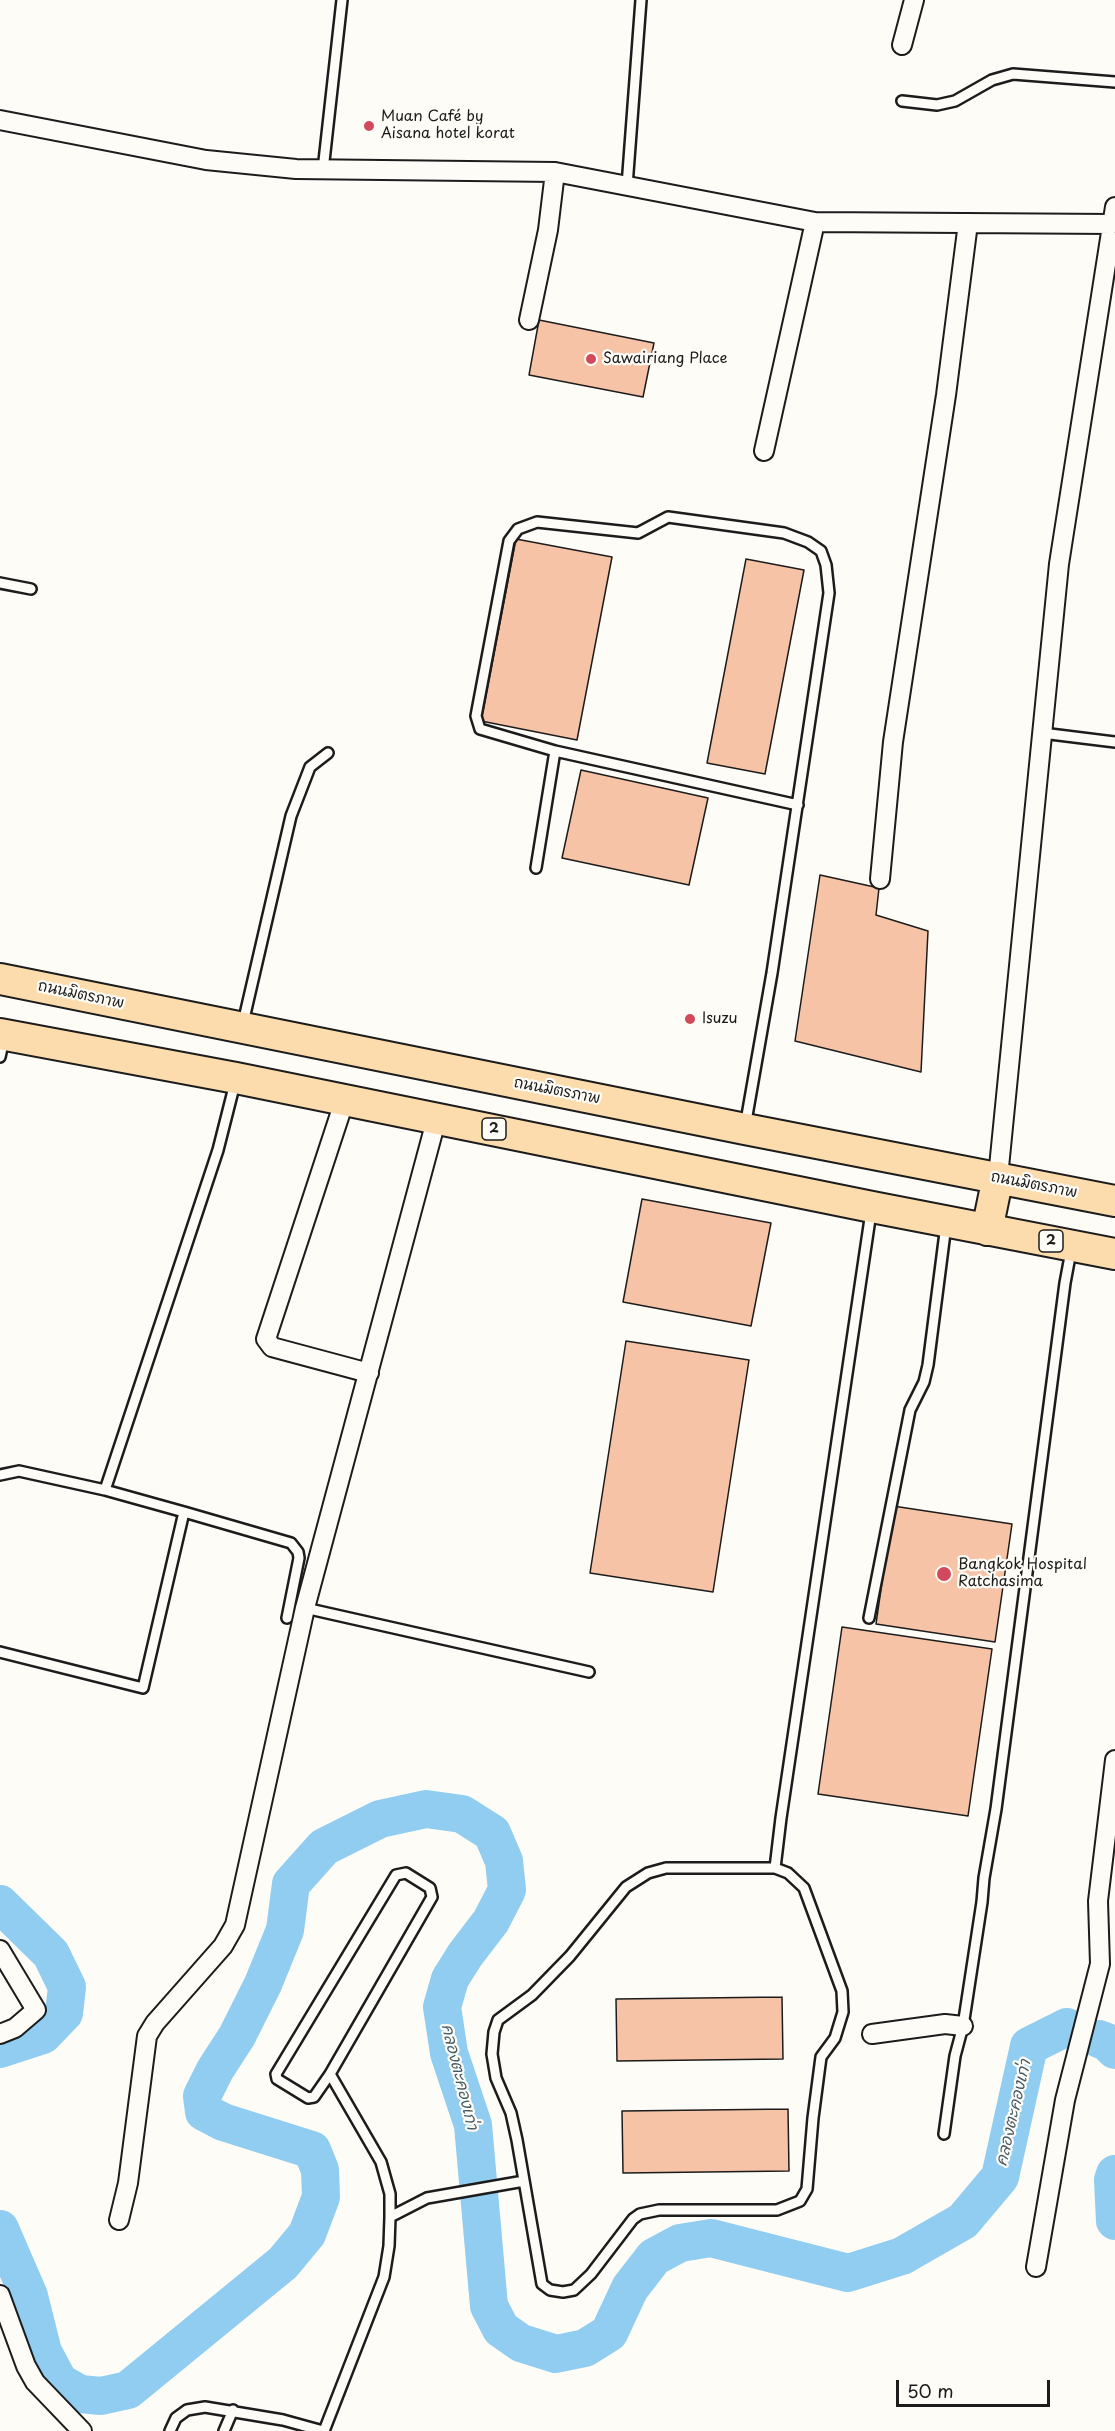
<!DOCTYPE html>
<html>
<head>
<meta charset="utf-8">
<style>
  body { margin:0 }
  #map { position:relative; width:1115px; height:2431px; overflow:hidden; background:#fdfcf7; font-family:"Playpen Sans",sans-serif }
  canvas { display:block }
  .scale { position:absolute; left:896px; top:2380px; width:154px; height:27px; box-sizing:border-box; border:3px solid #1c1c1c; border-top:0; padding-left:8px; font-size:18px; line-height:21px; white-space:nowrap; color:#1c1c1c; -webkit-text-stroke:4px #fdfcf7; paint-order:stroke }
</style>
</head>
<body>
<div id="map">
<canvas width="1115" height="2431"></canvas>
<div class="scale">50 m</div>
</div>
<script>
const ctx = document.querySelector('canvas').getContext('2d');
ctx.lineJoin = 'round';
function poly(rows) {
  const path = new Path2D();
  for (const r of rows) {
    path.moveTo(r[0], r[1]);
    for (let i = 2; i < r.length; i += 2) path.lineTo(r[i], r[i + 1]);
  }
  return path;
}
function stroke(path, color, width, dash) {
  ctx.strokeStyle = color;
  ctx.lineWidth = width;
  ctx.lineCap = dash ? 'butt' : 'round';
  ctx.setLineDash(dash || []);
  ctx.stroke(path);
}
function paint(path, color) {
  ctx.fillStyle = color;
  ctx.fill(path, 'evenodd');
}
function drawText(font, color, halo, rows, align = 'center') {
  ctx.font = font + ' "Playpen Sans","Playpen Sans Thai",sans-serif';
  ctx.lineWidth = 4.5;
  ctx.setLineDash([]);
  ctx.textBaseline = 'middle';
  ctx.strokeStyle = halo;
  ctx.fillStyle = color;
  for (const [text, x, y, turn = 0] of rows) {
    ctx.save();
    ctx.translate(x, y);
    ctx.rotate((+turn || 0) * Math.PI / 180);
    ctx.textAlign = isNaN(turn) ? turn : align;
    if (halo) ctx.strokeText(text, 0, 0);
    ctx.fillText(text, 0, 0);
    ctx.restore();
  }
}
stroke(poly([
  [0,1904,51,1954,67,1987,64,2013,43,2035,0,2049],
  [1099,2039,1107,2042,1115,2050],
  [1115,2174,1113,2180,1115,2221],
  [0,2229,29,2296,43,2352,59,2382,80,2394,101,2396,128,2390,283,2263,307,2234,321,2197,320,2170,312,2150,223,2122,204,2112,202,2096,215,2070,237,2036,263,1984,285,1930,291,1884,324,1847,380,1819,426,1809,462,1814,492,1833,504,1861,507,1890,491,1921,465,1955,450,1979,442,2007,449,2053,473,2125,489,2306,501,2329,521,2343,556,2354,585,2348,609,2333,630,2288,654,2257,680,2243,711,2238,848,2273,902,2256,963,2221,1000,2177,1029,2046,1067,2027]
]), '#90cdf0', 38);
const building = poly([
  [539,320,654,343,643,397,529,375,539,320],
  [516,539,612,557,577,740,481,721,516,539],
  [746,559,804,570,765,774,707,763,746,559],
  [581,770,708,798,689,885,562,858,581,770],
  [820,875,879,888,876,915,928,931,921,1072,795,1041,820,875],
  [642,1199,771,1223,751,1326,623,1302,642,1199],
  [626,1341,749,1360,713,1592,590,1573,626,1341],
  [893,1506,1012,1524,995,1642,876,1624,893,1506],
  [842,1627,992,1649,968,1816,818,1794,842,1627],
  [782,1997,783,2059,617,2061,616,1999,782,1997],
  [788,2109,789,2171,623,2173,622,2111,788,2109]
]);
paint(building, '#f6c3a7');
stroke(building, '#1c1c1c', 1.5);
const service = poly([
  [902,101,937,105,955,101,992,80,1013,74,1115,82],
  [323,170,342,0],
  [627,186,641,0],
  [0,583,31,589],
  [1042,733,1115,742],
  [555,751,798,805],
  [536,868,555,751,480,729,476,716,509,541,518,529,537,522,638,533,668,517,784,533,808,542,821,551,826,565,829,593,772,973,745,1127],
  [243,1023,291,816,310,767,328,753],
  [0,1057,4,1039],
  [0,1475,19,1471,105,1490],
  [184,1512,291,1543,298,1552,299,1558,287,1618],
  [305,1608,589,1672],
  [869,1618,910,1410,924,1382,928,1365,946,1225],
  [0,1652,143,1688,184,1512,105,1490,218,1150,235,1083],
  [666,1868,775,1868,788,1873,804,1888,842,1991,843,2012,835,2038,821,2057,813,2118,807,2189,800,2201,777,2210,659,2210,640,2214,633,2219,591,2274,574,2290,563,2292,550,2290,542,2284,517,2140,511,2113,496,2078,492,2054,494,2032,498,2020,532,1995,570,1956,626,1887,648,1873,666,1868],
  [775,1868,781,1818,871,1212],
  [944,2134,955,2056,963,2026,982,1902,984,1878,996,1809,1065,1283,1071,1251],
  [390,2217,427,2198,524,2181],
  [170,2431,176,2418,187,2410,205,2407,283,2420,323,2431],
  [224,2431,233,2410],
  [324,2431,384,2277,389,2246,390,2217,390,2194,381,2162,330,2074,432,1897,430,1888,406,1873,396,1875,276,2074,277,2079,308,2098,314,2097,330,2074]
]);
const minor = poly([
  [902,45,914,0],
  [0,120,206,160,296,169,555,172,815,222,1112,224],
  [529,320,548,230,555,172],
  [764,451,815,222],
  [880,879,893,742,946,395,968,223],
  [345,1099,266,1339,272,1347,369,1373],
  [998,1177,1059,564,1115,207],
  [0,1950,36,2010,15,2028,0,2034],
  [872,2034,945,2024,963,2026],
  [119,2220,128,2183,147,2036,155,2023,223,1946,235,1925,305,1608,437,1117],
  [1036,2267,1065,2100,1100,1964,1098,1901,1115,1760],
  [0,2295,26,2366,35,2382,82,2431]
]);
const trunk = poly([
  [0,979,745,1129,1115,1201],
  [0,1034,236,1078,872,1207,1115,1254],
  [987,1230,998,1177]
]);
stroke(service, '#1c1c1c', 14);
stroke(minor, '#1c1c1c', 22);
stroke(trunk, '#1c1c1c', 34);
stroke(service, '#fdfcf7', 9);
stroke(minor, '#fdfcf7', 18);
stroke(trunk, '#fcdcac', 30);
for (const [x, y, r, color] of [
  [369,126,6,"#d1495b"],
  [591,359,6,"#d1495b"],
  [690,1019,6,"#d1495b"],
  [944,1574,8,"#d1495b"]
]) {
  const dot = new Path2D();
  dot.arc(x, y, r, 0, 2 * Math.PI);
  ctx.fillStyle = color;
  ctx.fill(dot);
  stroke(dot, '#fdfcf7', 2);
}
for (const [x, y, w] of [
  [494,1129,24],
  [1051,1241,24]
]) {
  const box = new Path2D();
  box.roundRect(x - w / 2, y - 11, w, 22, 4.5);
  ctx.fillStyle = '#fdfcf7';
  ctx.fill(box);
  stroke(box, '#1c1c1c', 1.5);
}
drawText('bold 14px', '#1c1c1c', null, [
  ["2",494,1129],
  ["2",1051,1241]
]);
drawText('15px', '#1c1c1c', '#fdfcf7', [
  ["Muan Café by",381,117],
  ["Aisana hotel korat",381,134],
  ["Sawairiang Place",603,359],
  ["Isuzu",702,1019],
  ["Bangkok Hospital",958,1565],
  ["Ratchasima",958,1582]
], 'left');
drawText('15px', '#1c1c1c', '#fdfcf7', [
  ["ถนนมิตรภาพ",81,995,12],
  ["ถนนมิตรภาพ",557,1091,11],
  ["ถนนมิตรภาพ",1034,1185,11]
]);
drawText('italic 16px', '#455a66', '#fdfcf7', [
  ["คลองตะคองเก่า",459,2077,76],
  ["คลองตะคองเก่า",1014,2113,-77]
]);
</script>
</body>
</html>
